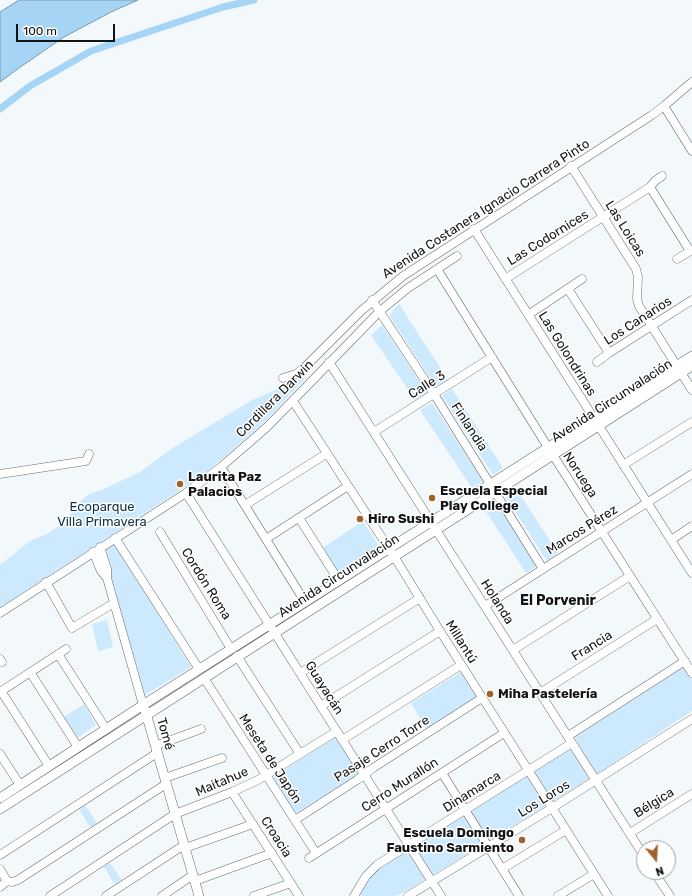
<!DOCTYPE html>
<html>
<head>
<meta charset="utf-8">
<style>
  body { margin:0 }
  #map { position:relative; width:692px; height:896px; overflow:hidden; background:#f3f8fb; font-family:Rubik,sans-serif }
  canvas { display:block }
  .north { position:absolute; left:636px; top:840px; width:40px; height:40px; box-sizing:border-box; background:#fff; border:1px solid #a0a1a1; border-radius:50%; rotate:162deg; font-size:11px; font-weight:700; line-height:16px; text-align:center; color:#121314 }
  .north::after { content:''; display:block; margin:auto; width:14px; height:18px; background:#a1612a; clip-path:polygon(50% 0,100% 100%,50% 72%,0 100%) }
  .scale { position:absolute; left:16px; top:24px; width:99px; height:18px; box-sizing:border-box; border:2px solid #121314; border-top:0; padding-left:5px; font-size:12px; line-height:14px; white-space:nowrap; color:#121314; -webkit-text-stroke:3px #fff; paint-order:stroke }
</style>
</head>
<body>
<div id="map">
<canvas width="692" height="896"></canvas>
<div class="north">N</div>
<div class="scale">100 m</div>
</div>
<script>
const ctx = document.querySelector('canvas').getContext('2d');
ctx.lineJoin = 'round';
function paint(path, color) {
  ctx.fillStyle = color;
  ctx.fill(path, 'evenodd');
}
function poly(rows) {
  const path = new Path2D();
  for (const r of rows) {
    path.moveTo(r[0], r[1]);
    for (let i = 2; i < r.length; i += 2) path.lineTo(r[i], r[i + 1]);
  }
  return path;
}
function stroke(path, color, width, dash) {
  ctx.strokeStyle = color;
  ctx.lineWidth = width;
  ctx.lineCap = dash ? 'butt' : 'round';
  ctx.setLineDash(dash || []);
  ctx.stroke(path);
}
function drawText(font, color, halo, rows, align = 'center') {
  ctx.font = font + ' Rubik,sans-serif';
  ctx.lineWidth = 3;
  ctx.setLineDash([]);
  ctx.textBaseline = 'middle';
  ctx.strokeStyle = halo;
  ctx.fillStyle = color;
  for (const [text, x, y, turn = 0] of rows) {
    ctx.save();
    ctx.translate(x, y);
    ctx.rotate((+turn || 0) * Math.PI / 180);
    ctx.textAlign = isNaN(turn) ? turn : align;
    if (halo) ctx.strokeText(text, 0, 0);
    ctx.fillText(text, 0, 0);
    ctx.restore();
  }
}
paint(poly([
  [399,304,448,380,436,387,389,315],
  [382,325,427,393,415,400,371,335],
  [308,376,261,425,203,475,0,608,0,564,5,561,30,541,47,534,62,524,79,503,89,494,104,489,140,472,171,449,252,400],
  [452,389,503,468,493,475,442,396],
  [432,403,483,481,472,488,420,410],
  [515,487,558,553,547,561,504,494],
  [495,500,537,566,526,573,483,507],
  [363,521,379,546,337,573,321,549],
  [113,541,191,667,145,695,103,549],
  [107,620,113,647,98,651,92,624],
  [684,667,692,680,692,711,597,774,405,892,395,896,358,896,373,872,578,743,575,737],
  [461,672,478,698,427,729,411,703],
  [84,704,96,725,77,738,64,717],
  [336,737,360,773,296,813,273,777],
  [85,805,97,823,91,828,79,810],
  [110,863,122,880,114,884,104,866]
]), '#cde9fd');
const water = poly([
  [19,0,138,0,111,12,64,37,19,68,0,82,0,12,19,0]
]);
paint(water, '#a5d4f4');
stroke(water, '#799ab1', 1);
stroke(poly([
  [0,109,30,86,91,51,223,7,254,0]
]), '#a5d4f4', 7);
const minor = poly([
  [664,106,692,151],
  [571,166,636,269,638,277,637,299,639,306,692,390],
  [650,187,690,251],
  [474,229,692,573],
  [677,259,692,250],
  [437,269,544,441,692,673],
  [505,279,650,187,655,181,662,176],
  [568,289,609,353],
  [372,300,434,394,543,569],
  [528,315,582,279],
  [329,362,644,856],
  [597,362,609,353,692,300],
  [283,378,296,374,304,368,361,311,403,276,652,115,664,106,692,82],
  [293,401,397,561,440,631,608,896],
  [374,432,492,357],
  [623,465,692,422],
  [221,467,305,602],
  [0,474,86,461,89,454],
  [186,493,441,896],
  [245,505,326,454],
  [299,518,339,581],
  [160,532,231,649],
  [115,538,199,669],
  [266,539,348,486],
  [671,540,692,526],
  [100,547,107,569,107,578,143,705],
  [93,552,101,571,107,578],
  [46,582,72,628,114,603],
  [485,606,692,474],
  [0,613,186,493,221,467,267,427,380,311,408,288,457,256],
  [513,650,630,576],
  [58,654,106,729],
  [237,656,300,754],
  [0,659,2,662],
  [30,672,78,747],
  [300,673,420,598],
  [204,678,316,853],
  [1,691,49,766],
  [0,692,66,649],
  [540,693,657,619],
  [321,706,440,631],
  [568,736,685,661],
  [342,740,461,665],
  [155,746,201,729],
  [0,754,20,785],
  [442,773,519,896],
  [165,778,222,758],
  [232,792,299,896],
  [295,820,357,780,373,768,482,698],
  [630,833,692,794],
  [185,848,253,824],
  [0,855,157,753],
  [309,858,504,733],
  [0,869,7,881],
  [502,869,566,830],
  [654,872,670,896],
  [7,881,12,882,18,880,166,784],
  [195,881,272,853],
  [0,887,7,881],
  [50,896,175,814,232,792,258,780,337,731],
  [106,896,184,845],
  [162,896,193,875],
  [254,896,291,883],
  [354,896,366,876,377,865,572,743],
  [408,896,552,808,692,719],
  [558,896,594,874]
]);
const tertiary = poly([
  [145,710,199,896],
  [0,798,143,705,692,356],
  [0,809,692,366]
]);
stroke(minor, '#696d6f', 9);
stroke(tertiary, '#696d6f', 10);
stroke(minor, '#fff', 8);
stroke(tertiary, '#fff', 9);
for (const [x, y, r, color] of [
  [180,484,4,"#a1612a"],
  [432,498,4,"#a1612a"],
  [360,519,4,"#a1612a"],
  [490,694,4,"#a1612a"],
  [522,840,4,"#a1612a"]
]) {
  const dot = new Path2D();
  dot.arc(x, y, r, 0, 2 * Math.PI);
  ctx.fillStyle = color;
  ctx.fill(dot);
  stroke(dot, '#fff', 1.5);
}
drawText('13px', '#121314', '#fff', [
  ["Avenida Costanera Ignacio Carrera Pinto",486,209,-33],
  ["Las Loicas",625,229,58],
  ["Las Codornices",548,238,-32],
  ["Los Canarios",638,321,-33],
  ["Las Golondrinas",567,354,58],
  ["Calle 3",427,385,-32],
  ["Cordillera Darwin",275,399,-45],
  ["Avenida Circunvalación",612,401,-33],
  ["Finlandia",469,427,57],
  ["Noruega",580,475,57],
  ["Marcos Pérez",582,530,-32],
  ["Avenida Circunvalación",339,576,-33],
  ["Cordón Roma",206,584,58],
  ["Holanda",497,602,58],
  ["Millantú",461,642,58],
  ["Francia",592,646,-32],
  ["Guayacán",324,688,58],
  ["Tomé",165,734,74],
  ["Pasaje Cerro Torre",382,749,-33],
  ["Meseta de Japón",270,759,57],
  ["Maitahue",222,782,-23],
  ["Cerro Murallón",400,785,-33],
  ["Dinamarca",472,792,-32],
  ["Los Loros",544,799,-32],
  ["Bélgica",654,803,-32],
  ["Croacia",276,837,57]
]);
drawText('bold 13px', '#121314', '#fff', [
  ["Laurita Paz",188,477],
  ["Palacios",188,492],
  ["Escuela Especial",440,491],
  ["Play College",440,506],
  ["Hiro Sushi",368,519],
  ["Miha Pastelería",498,694],
  ["Escuela Domingo",514,833,"right"],
  ["Faustino Sarmiento",514,848,"right"]
], 'left');
drawText('13px', '#0e3248', '#fff', [
  ["Ecoparque",102,507],
  ["Villa Primavera",102,522]
]);
drawText('bold 14px', '#121314', '#fff', [
  ["El Porvenir",558,601]
]);
</script>
</body>
</html>
